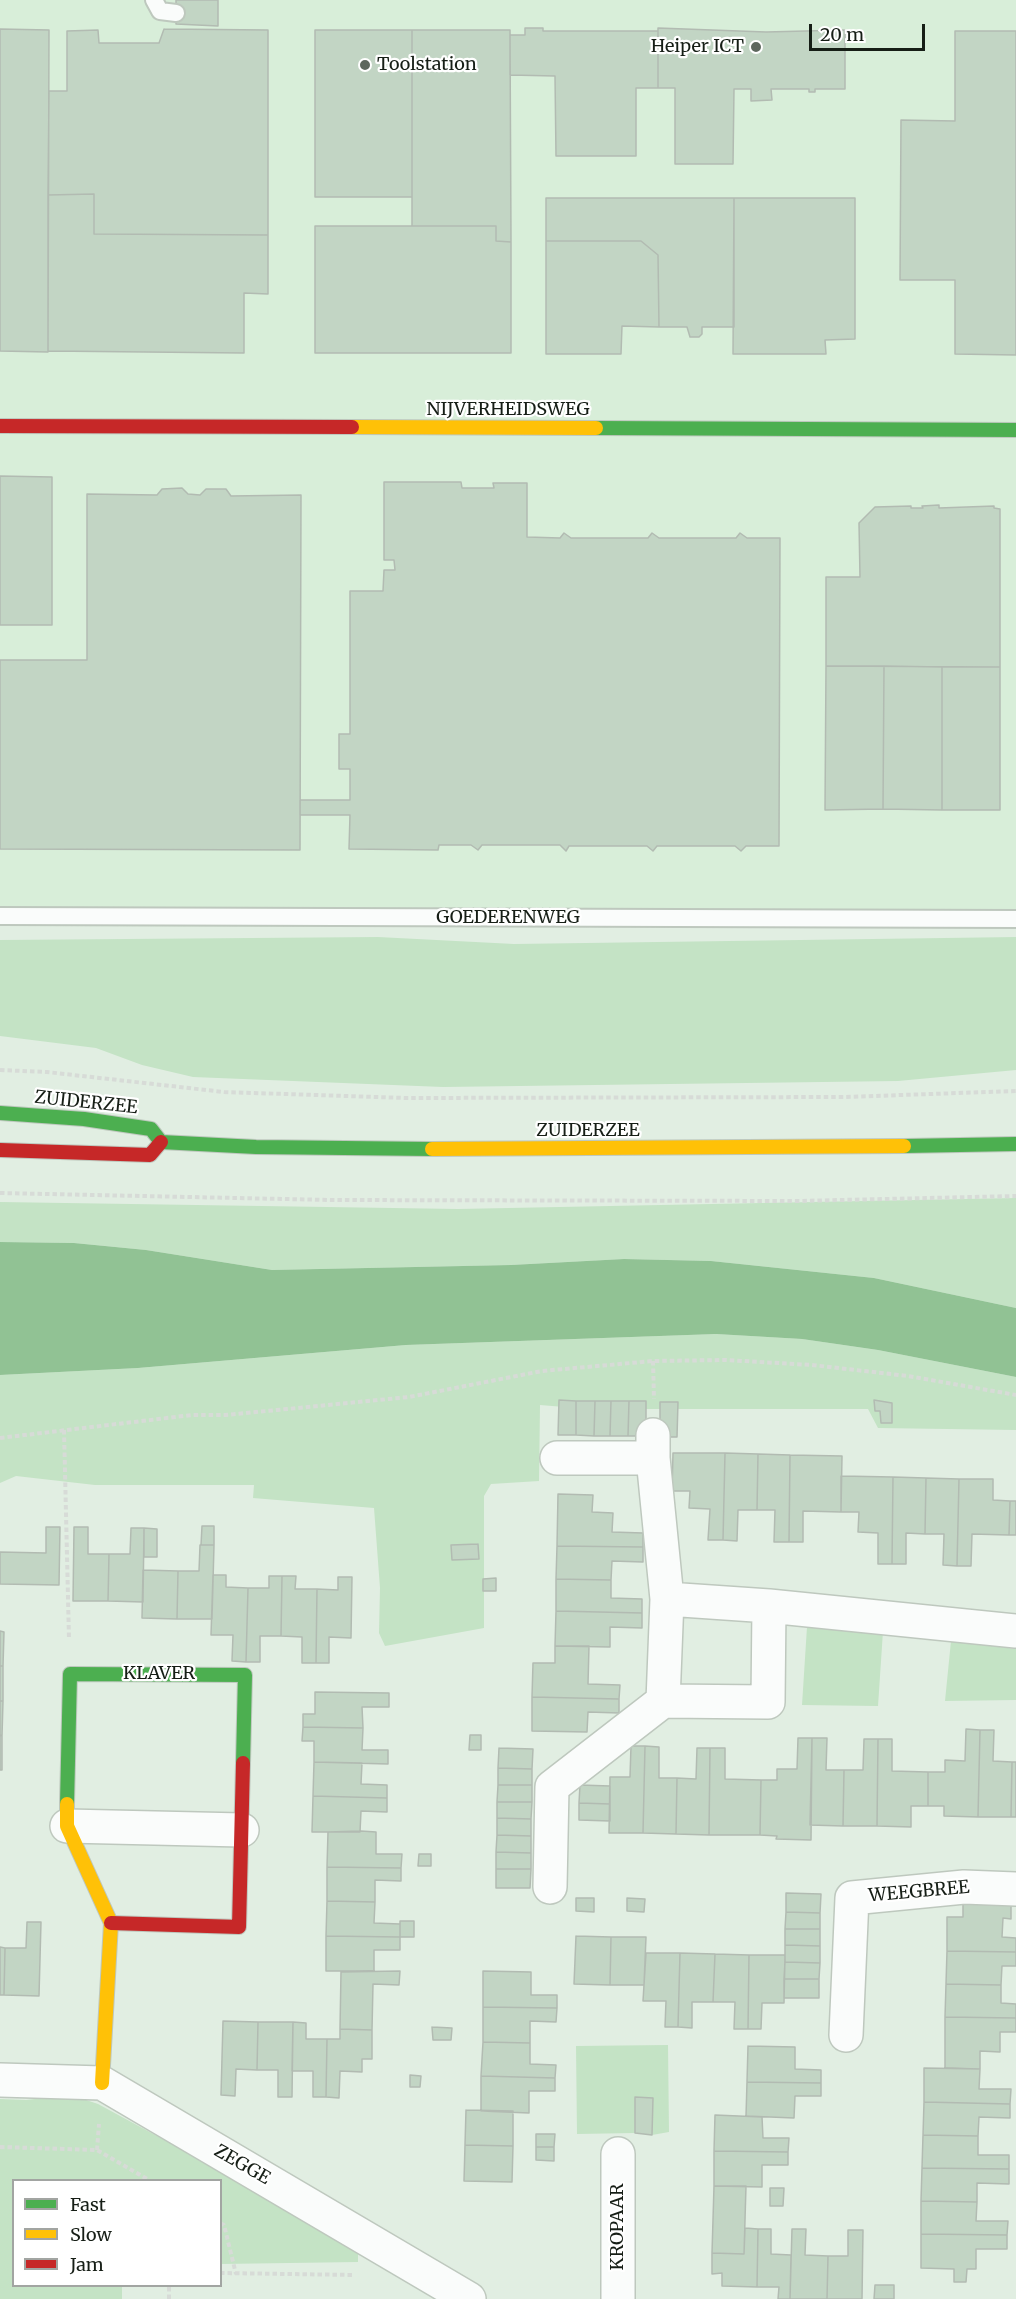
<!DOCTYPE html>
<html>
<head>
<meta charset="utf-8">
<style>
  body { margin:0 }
  #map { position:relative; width:1016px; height:2299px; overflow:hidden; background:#e1eee2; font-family:Merriweather,serif }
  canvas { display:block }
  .legend { position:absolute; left:12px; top:2179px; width:210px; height:108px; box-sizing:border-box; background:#fff; border:2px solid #a2a5a2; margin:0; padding:8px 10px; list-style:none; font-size:18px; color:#161e16 }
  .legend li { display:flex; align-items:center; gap:12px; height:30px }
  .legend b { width:30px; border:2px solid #a2a5a2 }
  .scale { position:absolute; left:809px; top:24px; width:116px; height:27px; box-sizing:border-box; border:3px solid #161e16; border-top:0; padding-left:8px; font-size:18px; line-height:21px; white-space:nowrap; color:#161e16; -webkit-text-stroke:4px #fff; paint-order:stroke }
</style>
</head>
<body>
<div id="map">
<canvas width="1016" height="2299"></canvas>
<ul class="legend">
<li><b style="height:8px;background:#4caf50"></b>Fast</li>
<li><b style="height:8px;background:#ffc107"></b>Slow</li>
<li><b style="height:8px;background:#c62828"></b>Jam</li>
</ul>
<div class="scale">20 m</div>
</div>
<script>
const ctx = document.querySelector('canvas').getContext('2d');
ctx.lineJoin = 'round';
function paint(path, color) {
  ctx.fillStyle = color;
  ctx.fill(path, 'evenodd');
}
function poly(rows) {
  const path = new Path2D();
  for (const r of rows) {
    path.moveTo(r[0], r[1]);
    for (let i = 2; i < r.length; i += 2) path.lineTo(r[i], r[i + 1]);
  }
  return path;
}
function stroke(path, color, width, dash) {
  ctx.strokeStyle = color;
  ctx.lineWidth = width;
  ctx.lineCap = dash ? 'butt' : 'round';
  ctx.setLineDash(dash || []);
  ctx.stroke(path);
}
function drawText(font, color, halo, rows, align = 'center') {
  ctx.font = font + ' Merriweather,serif';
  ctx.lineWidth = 4.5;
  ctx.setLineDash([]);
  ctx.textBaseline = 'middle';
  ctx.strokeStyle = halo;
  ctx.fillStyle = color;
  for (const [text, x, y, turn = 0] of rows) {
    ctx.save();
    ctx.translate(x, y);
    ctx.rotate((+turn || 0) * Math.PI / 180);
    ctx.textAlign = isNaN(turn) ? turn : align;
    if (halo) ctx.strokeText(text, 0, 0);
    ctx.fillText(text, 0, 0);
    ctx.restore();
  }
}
paint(poly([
  [0,0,1016,0,1016,928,0,926]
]), '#d8eed9');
paint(poly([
  [378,937,514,944,1016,937,1016,1070,898,1081,443,1087,193,1077,142,1065,96,1048,0,1036,0,940],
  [1016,1198,1016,1308,874,1278,711,1261,624,1259,511,1265,272,1270,146,1250,74,1243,0,1242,0,1202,458,1209],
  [716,1334,802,1339,878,1350,1016,1377,1016,1430,878,1428,868,1409,589,1409,540,1405,539,1481,491,1484,484,1496,484,1628,385,1646,379,1633,380,1588,374,1508,253,1498,254,1485,95,1485,16,1476,0,1483,0,1375,138,1368,406,1345],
  [807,1627,883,1631,878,1706,802,1705],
  [951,1641,1016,1649,1016,1700,945,1701],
  [668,2045,669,2132,652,2135,653,2098,636,2098,635,2133,577,2134,576,2046],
  [71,2095,98,2104,358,2245,358,2262,221,2264,220,2180,14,2180,14,2286,122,2286,122,2299,0,2299,0,2099,26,2100]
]), '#c4e3c5');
paint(poly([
  [0,1242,74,1243,146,1250,272,1270,511,1265,624,1259,711,1261,874,1278,1016,1308,1016,1377,878,1350,802,1339,716,1334,406,1345,138,1368,0,1375]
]), '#91c294');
const building = poly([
  [176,0,218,0,218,26,176,24,176,0],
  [525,28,543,28,543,31,658,31,658,88,636,88,636,156,556,156,555,76,510,75,510,35,525,35,525,28],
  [658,28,766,32,845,30,845,89,815,89,815,92,809,92,809,89,771,89,772,100,751,101,751,89,734,89,733,164,675,164,675,88,658,88,658,28],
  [0,29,49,30,48,352,0,351,0,29],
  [164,29,268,30,268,235,94,234,94,194,48,195,49,91,67,91,67,31,98,30,99,43,159,43,164,29],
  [315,30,412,30,412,197,315,197,315,30],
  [412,30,510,30,511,242,496,241,496,226,412,226,412,30],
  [955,31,1016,31,1016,355,955,354,955,280,900,280,901,120,955,121,955,31],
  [94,194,94,234,268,235,268,294,244,293,244,353,48,351,48,195,94,194],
  [546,198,734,198,734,327,702,327,702,334,699,337,690,337,687,327,659,327,658,255,641,241,546,241,546,198],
  [734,198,855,198,855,339,825,340,826,354,733,354,734,198],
  [315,226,496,226,496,241,511,242,511,353,315,353,315,226],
  [546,241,641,241,658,255,659,327,622,326,621,354,546,354,546,241],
  [0,476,52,477,52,625,0,625,0,476],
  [384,482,461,482,462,488,494,488,493,483,527,483,527,537,560,538,564,533,571,538,648,538,652,533,659,538,736,538,740,533,747,538,780,538,779,846,746,846,741,851,735,846,657,846,653,851,647,846,569,846,566,851,560,845,482,845,478,850,471,845,439,845,438,850,349,849,350,815,300,815,300,800,350,800,350,769,339,769,339,734,350,734,350,591,383,591,384,570,395,570,394,560,384,560,384,482],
  [182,488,188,494,200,495,206,489,226,489,231,496,301,495,300,850,0,849,0,660,87,660,87,494,157,495,162,489,182,488],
  [939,505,939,508,994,506,994,508,1000,509,1000,667,826,666,826,577,860,577,859,523,875,507,911,506,911,508,923,508,922,506,939,505],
  [826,666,884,666,883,809,825,810,826,666],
  [884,666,942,667,942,810,883,809,884,666],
  [942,667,1000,667,1000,810,942,810,942,667],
  [559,1400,576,1401,576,1435,558,1435,559,1400],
  [874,1400,892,1403,892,1423,881,1423,880,1411,875,1411,874,1400],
  [576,1401,595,1401,594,1436,576,1435,576,1401],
  [595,1401,611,1401,610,1436,594,1436,595,1401],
  [611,1401,629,1401,628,1436,610,1436,611,1401],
  [629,1401,646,1401,646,1436,628,1436,629,1401],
  [660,1402,678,1402,677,1437,660,1437,660,1402],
  [673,1453,725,1453,723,1540,708,1540,710,1509,689,1508,690,1491,672,1491,673,1453],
  [725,1453,758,1454,757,1510,738,1510,737,1541,723,1540,725,1453],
  [758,1454,790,1455,789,1542,774,1542,775,1510,757,1510,758,1454],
  [790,1455,842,1456,841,1512,803,1511,803,1542,789,1542,790,1455],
  [841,1476,893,1477,892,1564,878,1564,878,1533,858,1532,859,1512,841,1512,841,1476],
  [893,1477,926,1478,925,1534,906,1533,906,1564,892,1564,893,1477],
  [926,1478,959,1479,957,1566,943,1565,944,1534,925,1534,926,1478],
  [959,1479,993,1479,993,1500,1010,1501,1009,1535,972,1534,971,1566,957,1566,959,1479],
  [558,1494,593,1495,592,1512,613,1513,612,1532,643,1533,643,1547,557,1546,558,1494],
  [1010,1501,1016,1501,1016,1535,1009,1535,1010,1501],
  [202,1526,214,1526,214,1545,201,1545,202,1526],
  [46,1527,60,1527,59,1585,0,1584,0,1552,46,1553,46,1527],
  [74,1527,88,1527,88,1554,109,1554,108,1601,73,1601,74,1527],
  [131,1528,144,1528,143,1602,108,1601,109,1554,130,1554,131,1528],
  [144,1528,157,1529,157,1557,144,1557,144,1528],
  [478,1544,479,1559,452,1560,451,1545,478,1544],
  [200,1545,214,1545,212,1619,177,1619,178,1571,199,1571,200,1545],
  [557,1546,643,1547,643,1562,612,1561,611,1580,556,1579,557,1546],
  [143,1570,178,1571,177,1619,142,1618,143,1570],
  [213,1575,226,1575,226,1587,248,1588,246,1662,232,1661,233,1635,211,1635,213,1575],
  [269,1576,282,1576,281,1636,260,1636,260,1662,246,1662,248,1588,269,1588,269,1576],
  [282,1576,296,1576,295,1589,317,1589,316,1663,302,1663,302,1637,281,1636,282,1576],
  [338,1577,352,1577,351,1638,329,1637,329,1663,316,1663,317,1589,338,1590,338,1577],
  [496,1578,496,1591,483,1591,483,1579,496,1578],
  [556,1579,611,1580,611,1598,642,1599,642,1613,556,1611,556,1579],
  [556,1611,642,1613,642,1628,610,1627,610,1647,555,1646,556,1611],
  [0,1631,4,1632,3,1666,0,1666,0,1631],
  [555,1646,589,1646,588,1684,620,1685,619,1699,532,1697,533,1663,555,1663,555,1646],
  [0,1666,3,1666,3,1701,0,1701,0,1666],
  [315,1692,389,1693,389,1707,362,1707,363,1728,303,1727,303,1714,315,1714,315,1692],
  [532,1697,619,1699,619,1713,588,1712,587,1732,532,1731,532,1697],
  [0,1701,3,1701,2,1736,0,1735,0,1701],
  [303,1727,363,1728,362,1750,388,1750,388,1764,314,1762,314,1741,302,1741,303,1727],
  [966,1729,980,1730,978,1817,944,1816,944,1806,928,1806,928,1772,945,1772,945,1760,965,1761,966,1729],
  [980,1730,994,1730,993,1761,1012,1762,1011,1817,978,1817,980,1730],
  [0,1735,2,1736,2,1770,0,1770,0,1735],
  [470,1735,481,1735,481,1750,469,1750,470,1735],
  [798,1738,812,1738,811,1840,776,1839,777,1836,760,1835,761,1780,777,1780,777,1769,797,1769,798,1738],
  [812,1738,827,1738,826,1770,844,1770,843,1826,810,1825,812,1738],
  [864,1739,878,1739,877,1826,843,1826,844,1770,863,1770,864,1739],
  [878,1739,892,1739,892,1771,928,1772,928,1806,911,1806,911,1827,877,1826,878,1739],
  [631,1746,645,1746,643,1833,609,1833,610,1777,630,1777,631,1746],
  [645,1746,659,1747,659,1778,677,1778,676,1834,643,1833,645,1746],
  [499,1748,533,1749,532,1769,498,1768,499,1748],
  [697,1748,710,1748,709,1835,676,1834,677,1778,696,1779,697,1748],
  [710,1748,725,1748,725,1779,761,1780,760,1835,709,1835,710,1748],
  [314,1762,362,1763,361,1784,387,1785,387,1798,313,1796,314,1762],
  [1012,1762,1016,1762,1016,1817,1011,1817,1012,1762],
  [498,1768,532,1769,532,1785,498,1785,498,1768],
  [498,1785,532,1785,532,1802,497,1802,498,1785],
  [580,1785,610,1786,610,1804,579,1803,580,1785],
  [313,1796,387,1798,387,1812,361,1811,360,1832,312,1832,313,1796],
  [497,1802,532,1802,531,1819,497,1818,497,1802],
  [579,1803,610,1804,610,1821,579,1820,579,1803],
  [497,1818,531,1819,531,1836,497,1835,497,1818],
  [361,1831,376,1832,376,1854,402,1854,401,1868,327,1867,328,1832,361,1831],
  [497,1835,531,1836,531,1853,496,1852,497,1835],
  [496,1852,531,1853,531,1869,496,1869,496,1852],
  [419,1854,431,1854,431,1866,418,1866,419,1854],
  [327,1867,401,1868,401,1881,375,1880,375,1902,327,1901,327,1867],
  [496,1869,531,1869,530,1888,496,1888,496,1869],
  [786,1893,821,1894,820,1913,786,1912,786,1893],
  [576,1898,594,1898,594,1912,576,1911,576,1898],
  [627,1898,645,1899,644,1912,627,1911,627,1898],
  [963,1900,1011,1900,1011,1919,1003,1918,1002,1937,1016,1938,1016,1952,947,1951,947,1917,963,1917,963,1900],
  [327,1901,375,1902,374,1923,400,1924,400,1937,326,1936,327,1901],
  [786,1912,820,1913,820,1929,785,1929,786,1912],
  [400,1921,414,1921,414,1937,400,1937,400,1921],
  [27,1922,41,1922,39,1996,4,1995,5,1948,26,1948,27,1922],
  [785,1929,820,1929,820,1946,785,1945,785,1929],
  [326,1936,400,1937,400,1950,374,1950,374,1971,326,1971,326,1936],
  [576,1936,611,1937,610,1985,574,1984,576,1936],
  [611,1937,646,1937,644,1985,610,1985,611,1937],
  [785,1945,820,1946,820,1963,785,1962,785,1945],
  [0,1947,5,1948,4,1995,0,1995,0,1947],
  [947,1951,1016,1952,1016,1966,1002,1966,1001,1985,946,1984,947,1951],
  [646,1953,680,1953,678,2027,665,2027,666,2001,643,2001,646,1953],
  [680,1953,715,1954,713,2002,692,2002,692,2028,678,2027,680,1953],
  [715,1954,749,1955,748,2029,734,2029,735,2002,713,2002,715,1954],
  [749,1955,785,1955,784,2003,762,2003,761,2029,748,2029,749,1955],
  [785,1962,820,1963,819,1979,784,1979,785,1962],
  [483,1971,531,1972,531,1995,557,1995,557,2008,483,2007,483,1971],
  [341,1972,400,1971,399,1985,373,1984,372,2030,340,2029,341,1972],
  [784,1979,819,1979,819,1998,784,1998,784,1979],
  [946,1984,1001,1985,1001,2003,1016,2004,1016,2018,945,2017,946,1984],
  [483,2007,557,2008,556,2022,530,2021,530,2043,483,2042,483,2007],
  [945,2017,1016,2018,1016,2032,1000,2032,1000,2052,980,2051,980,2069,945,2068,945,2017],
  [223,2021,258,2022,257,2070,236,2069,235,2096,221,2095,223,2021],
  [258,2022,293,2022,292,2097,278,2097,278,2070,257,2070,258,2022],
  [293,2022,306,2023,306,2039,327,2039,326,2097,313,2097,313,2071,292,2071,293,2022],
  [432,2027,452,2028,451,2040,433,2040,432,2027],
  [340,2029,372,2030,372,2059,362,2059,362,2072,340,2071,339,2098,326,2097,327,2039,340,2039,340,2029],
  [483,2042,530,2043,530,2064,556,2065,555,2078,481,2076,483,2042],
  [748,2046,795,2047,795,2069,821,2070,821,2083,747,2082,748,2046],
  [924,2068,980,2069,979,2089,1011,2089,1010,2104,924,2102,924,2068],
  [410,2075,421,2076,420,2087,410,2087,410,2075],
  [481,2076,555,2078,555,2091,529,2091,529,2113,481,2111,481,2076],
  [747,2082,821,2083,821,2096,795,2096,794,2118,746,2116,747,2082],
  [635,2097,653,2098,652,2135,635,2133,635,2097],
  [924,2102,1010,2104,1010,2118,979,2117,978,2136,923,2135,924,2102],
  [466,2110,513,2111,513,2146,465,2145,466,2110],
  [715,2115,762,2117,763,2138,789,2138,788,2152,714,2151,715,2115],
  [536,2134,555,2134,554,2147,536,2147,536,2134],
  [923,2135,978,2136,978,2155,1009,2155,1009,2169,922,2168,923,2135],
  [465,2145,513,2146,512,2182,464,2181,465,2145],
  [536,2147,554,2147,554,2161,536,2160,536,2147],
  [714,2151,788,2152,788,2165,762,2165,762,2187,714,2186,714,2151],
  [922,2168,1009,2169,1009,2184,977,2183,977,2202,921,2201,922,2168],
  [714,2186,746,2186,744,2254,712,2253,714,2186],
  [770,2188,784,2188,783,2206,770,2206,770,2188],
  [921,2201,977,2202,976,2221,1008,2221,1007,2235,921,2234,921,2201],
  [745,2228,758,2229,757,2287,722,2286,722,2273,712,2274,712,2253,744,2254,745,2228],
  [758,2229,771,2229,771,2254,791,2255,790,2299,778,2299,779,2287,757,2287,758,2229],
  [792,2229,806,2229,805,2255,828,2256,827,2299,790,2299,792,2229],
  [848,2230,863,2230,862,2299,827,2299,828,2256,848,2256,848,2230],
  [921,2234,1007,2235,1007,2249,976,2249,976,2269,967,2269,966,2282,954,2282,954,2269,921,2268,921,2234],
  [875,2285,894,2285,894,2299,874,2299,875,2285]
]);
paint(building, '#c2d5c4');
stroke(building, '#b2bbb2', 1.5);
const lane = poly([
  [154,0,160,11,176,13],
  [0,916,1016,919]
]);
const street = poly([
  [653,1435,653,1458,667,1599],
  [557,1458,653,1458],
  [769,1606,768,1702,663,1701,667,1599,769,1606,1016,1631],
  [67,1826,242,1830],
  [550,1887,552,1787,663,1701],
  [846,2035,852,1898,964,1887,1016,1889],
  [0,2080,102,2083,469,2299],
  [618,2154,618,2299]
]);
const fast = poly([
  [596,428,1016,430],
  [0,1113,84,1119,151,1129,161,1142],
  [161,1142,256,1147,432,1149],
  [904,1146,1016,1144],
  [67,1804,70,1674,245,1675,243,1763]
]);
const slow = poly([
  [352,427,596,428],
  [432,1149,904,1146],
  [67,1804,67,1826,111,1923,102,2083]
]);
const jam = poly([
  [0,426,352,427],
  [0,1150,150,1155,161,1142],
  [111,1923,239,1927,243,1763]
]);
stroke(lane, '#bec8be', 20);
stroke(street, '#bec8be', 36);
stroke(fast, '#bec8be', 16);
stroke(slow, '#bec8be', 16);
stroke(jam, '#bec8be', 16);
stroke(poly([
  [0,1070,47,1072,224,1092,406,1098,845,1097,1016,1091],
  [0,1193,331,1200,798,1201,1016,1196],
  [653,1361,654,1399],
  [64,1430,69,1639],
  [0,1438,192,1415,226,1415,409,1397,542,1371,653,1361,726,1360,812,1365,908,1376,1016,1395],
  [0,2147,97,2150,149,2180],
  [97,2150,99,2124],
  [220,2223,224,2225,236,2274],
  [220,2273,355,2275],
  [169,2299,169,2286]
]), '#d7dbd7', 4, [4.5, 3]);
stroke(lane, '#fafcfb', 16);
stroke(street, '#fafcfb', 33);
stroke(fast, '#4caf50', 14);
stroke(slow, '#ffc107', 14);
stroke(jam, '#c62828', 14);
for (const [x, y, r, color] of [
  [756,47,6,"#5d675d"],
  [365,65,6,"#5d675d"]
]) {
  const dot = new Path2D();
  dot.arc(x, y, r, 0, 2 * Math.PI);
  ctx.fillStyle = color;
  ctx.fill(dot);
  stroke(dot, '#fff', 2);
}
drawText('18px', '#161e16', '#fff', [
  ["Heiper ICT",744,47],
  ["Toolstation",377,65,"left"]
], 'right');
drawText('18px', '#161e16', '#fff', [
  ["NIJVERHEIDSWEG",508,410],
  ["GOEDERENWEG",508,918],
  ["ZUIDERZEE",86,1103,6],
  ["ZUIDERZEE",588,1131],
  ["KLAVER",159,1674],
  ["WEEGBREE",919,1892,-5],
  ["ZEGGE",242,2165,30],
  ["KROPAAR",618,2227,-90]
]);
</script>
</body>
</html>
